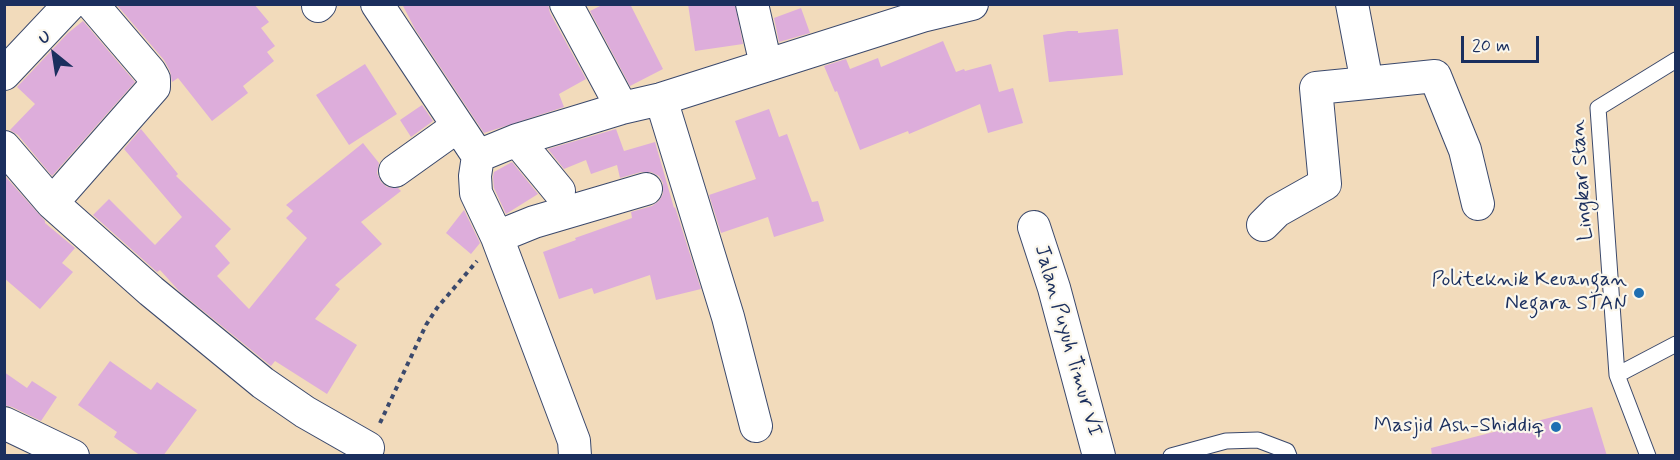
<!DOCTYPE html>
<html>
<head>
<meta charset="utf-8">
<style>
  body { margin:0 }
  #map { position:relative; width:1680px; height:460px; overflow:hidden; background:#f2dbbb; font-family:Mynerve,sans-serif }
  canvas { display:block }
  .frame { position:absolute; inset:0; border:6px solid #1b2f5e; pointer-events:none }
  .north { position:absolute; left:24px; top:24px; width:60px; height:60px; -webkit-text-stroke:4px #fbf7ec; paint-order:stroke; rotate:330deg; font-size:16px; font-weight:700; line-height:24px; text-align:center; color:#1b2f5e }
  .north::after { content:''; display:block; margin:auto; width:21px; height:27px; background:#1b2f5e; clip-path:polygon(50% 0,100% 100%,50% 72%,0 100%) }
  .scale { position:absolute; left:1461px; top:36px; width:78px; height:27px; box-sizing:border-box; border:3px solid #1b2f5e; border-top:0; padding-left:8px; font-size:18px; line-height:21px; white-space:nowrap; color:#1b2f5e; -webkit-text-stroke:4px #fbf7ec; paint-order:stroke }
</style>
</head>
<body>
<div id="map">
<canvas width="1680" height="460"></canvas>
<div class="frame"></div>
<div class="north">U</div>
<div class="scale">20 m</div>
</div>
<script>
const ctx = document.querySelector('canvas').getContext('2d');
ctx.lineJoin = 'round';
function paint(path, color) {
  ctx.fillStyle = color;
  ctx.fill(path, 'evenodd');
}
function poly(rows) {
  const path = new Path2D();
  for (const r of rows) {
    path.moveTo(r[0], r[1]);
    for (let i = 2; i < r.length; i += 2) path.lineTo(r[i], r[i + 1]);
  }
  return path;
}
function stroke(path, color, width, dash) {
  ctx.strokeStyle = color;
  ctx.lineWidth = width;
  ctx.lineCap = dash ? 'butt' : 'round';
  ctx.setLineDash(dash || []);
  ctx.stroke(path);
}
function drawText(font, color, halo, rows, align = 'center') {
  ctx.font = font + ' Mynerve,sans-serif';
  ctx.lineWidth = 4.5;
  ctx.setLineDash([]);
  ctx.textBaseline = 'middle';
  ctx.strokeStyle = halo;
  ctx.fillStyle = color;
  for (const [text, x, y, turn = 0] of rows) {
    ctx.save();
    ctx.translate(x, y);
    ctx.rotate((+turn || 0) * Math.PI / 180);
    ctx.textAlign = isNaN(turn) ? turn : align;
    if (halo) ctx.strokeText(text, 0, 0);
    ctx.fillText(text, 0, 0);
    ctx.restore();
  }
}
paint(poly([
  [116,4,254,4,269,22,261,28,275,46,267,52,274,61,243,86,248,93,212,121,178,78,172,82,170,71,164,60],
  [402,4,548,4,550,13,586,79,559,94,564,107,484,133,415,29],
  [604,4,630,4,663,69,630,86,590,11],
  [688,4,735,4,743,44,695,51],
  [801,8,810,33,779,42,774,18],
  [83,21,135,82,52,176,18,135,10,130,35,104,17,87,68,33],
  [1118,29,1123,75,1049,82,1043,35,1068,31,1078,31,1078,33],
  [943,41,956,72,964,69,965,71,991,64,999,92,1013,88,1023,123,988,133,980,104,909,134,908,131,860,150,837,91,835,92,824,66,846,59,850,69,878,58,881,67],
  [365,64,397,114,349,145,316,95],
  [422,105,433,121,411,137,400,120],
  [769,109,779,137,787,134,812,202,818,201,824,221,774,237,768,217,721,233,709,195,756,179,735,121],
  [141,129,178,174,176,176,231,229,215,246,230,263,217,276,249,309,307,238,286,218,293,211,286,205,363,143,379,163,377,173,381,182,387,187,398,188,401,191,361,222,382,244,335,285,340,289,315,319,357,345,327,394,275,361,271,366,180,292,160,270,157,272,93,215,109,199,155,245,182,217,124,149],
  [616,129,624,151,655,142,674,208,675,207,701,289,656,300,650,275,594,294,592,288,559,299,543,252,576,240,575,238,632,218,631,212,652,206,659,201,663,194,663,183,659,176,651,172,641,172,620,178,617,165,591,174,586,160,564,169,548,149],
  [512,162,538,194,506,214,494,188,493,177,494,172],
  [4,175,45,221,45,223,75,248,62,263,73,272,40,309,4,278],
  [464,210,480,243,471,254,446,233],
  [110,361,151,390,157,382,197,410,163,456,141,456,114,437,117,432,78,405],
  [4,372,27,388,32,381,57,397,41,421,12,407,4,405],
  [1592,407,1607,456,1432,456,1431,448]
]), '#ddaddb');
const lane = poly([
  [1617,375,1676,344],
  [1171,456,1226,441,1258,440,1287,451,1289,456],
  [1648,456,1617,375,1598,108,1676,60]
]);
const street = poly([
  [377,4,478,156,475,176,476,193,497,237,574,441,575,456],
  [566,4,622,108],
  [752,4,766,65],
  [318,6,320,4],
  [4,74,70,4],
  [1367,83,1435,76,1465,150,1478,204],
  [661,99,728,317,756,426],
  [517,140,559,191],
  [4,147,52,203,151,291,263,383,305,412,368,448,363,456],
  [478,156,517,140,622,108,661,99,922,16,972,4],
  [395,171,458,126],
  [52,203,154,87,154,79,150,72,92,4],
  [1263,225,1277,211,1325,184,1316,88,1367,83,1352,4],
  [1034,227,1054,288,1099,456],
  [497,237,534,222,646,189],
  [4,423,73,456]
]);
stroke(lane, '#3b496c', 17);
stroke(street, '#3b496c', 34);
stroke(poly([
  [380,423,426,325,437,308,477,261]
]), '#3b496c', 4, [4.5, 4.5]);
stroke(lane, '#fff', 15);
stroke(street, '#fff', 32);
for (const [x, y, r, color] of [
  [1639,293,6,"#1f6fb2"],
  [1556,427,6,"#1f6fb2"]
]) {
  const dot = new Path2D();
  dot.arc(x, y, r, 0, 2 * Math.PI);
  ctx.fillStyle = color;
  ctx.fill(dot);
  stroke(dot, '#fbf7ec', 2);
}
drawText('21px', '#1b2f5e', '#fbf7ec', [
  ["Lingkar Stan",1583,180,-94],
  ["Jalan Puyuh Timur VI",1067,341,74]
]);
drawText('21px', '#1b2f5e', '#fbf7ec', [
  ["Politeknik Keuangan",1627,281],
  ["Negara STAN",1627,305],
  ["Masjid Ash-Shiddiq",1544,427]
], 'right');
</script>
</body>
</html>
